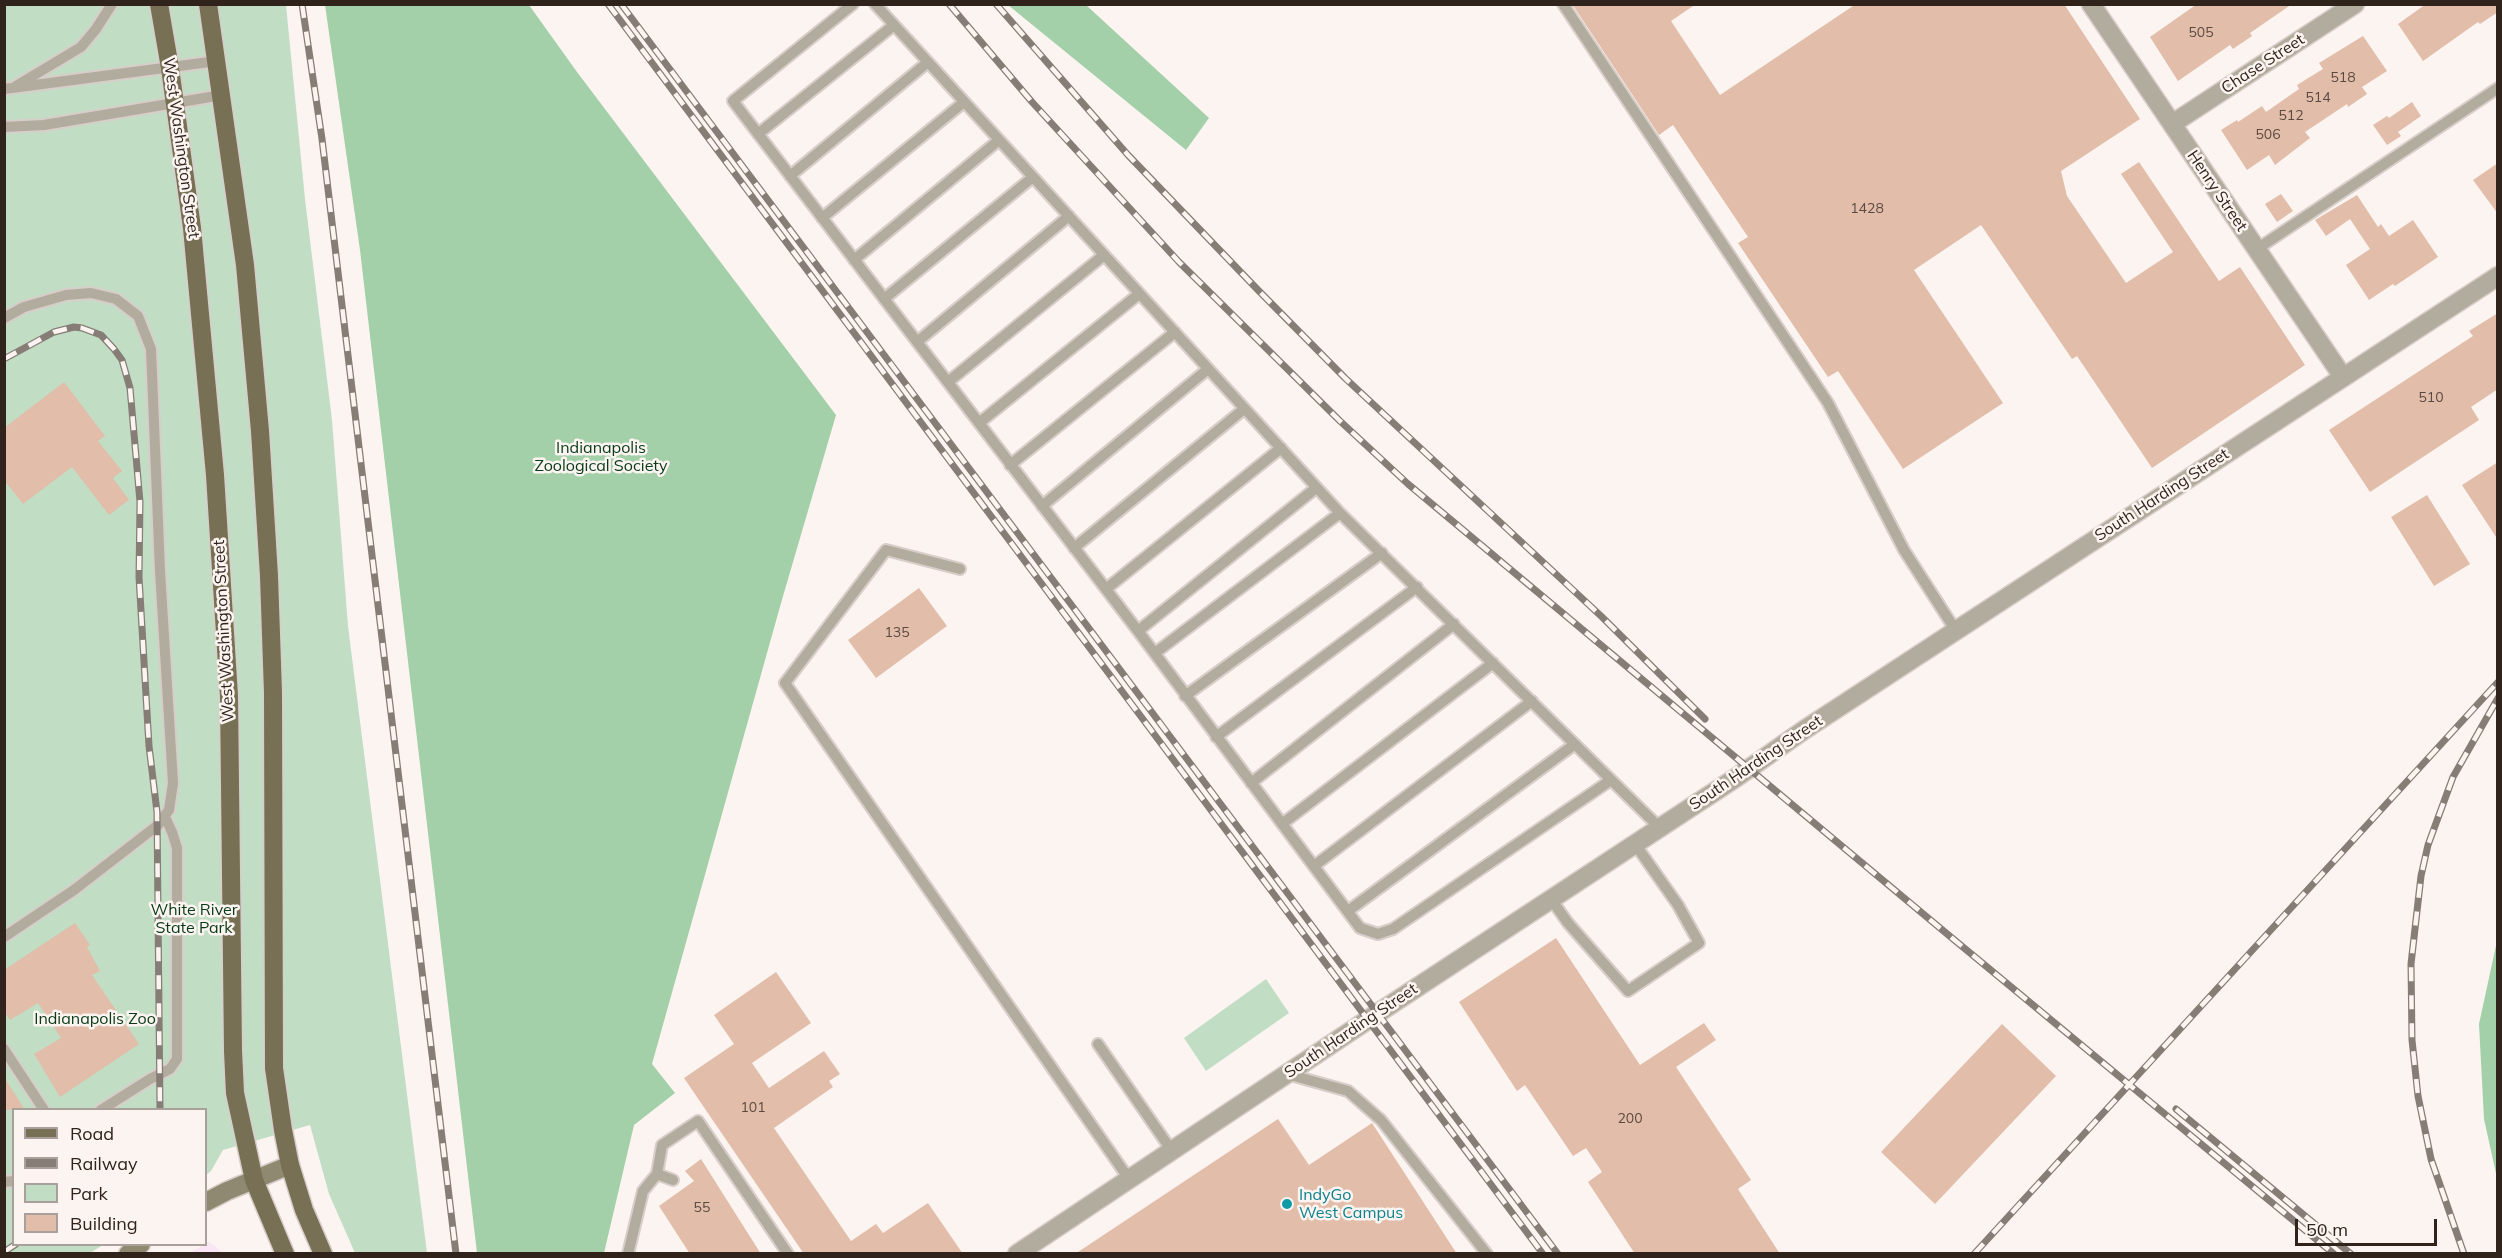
<!DOCTYPE html>
<html>
<head>
<meta charset="utf-8">
<style>
  body { margin:0 }
  #map { position:relative; width:2502px; height:1258px; overflow:hidden; background:#fcf4f0; font-family:Mulish,sans-serif }
  canvas { display:block }
  .frame { position:absolute; inset:0; border:6px solid #30231c; pointer-events:none }
  .legend { position:absolute; left:12px; top:1108px; width:195px; height:138px; box-sizing:border-box; background:#fcf4f0; border:2px solid #aaa09b; margin:0; padding:8px 10px; list-style:none; font-size:18px; color:#30231c }
  .legend li { display:flex; align-items:center; gap:12px; height:30px }
  .legend b { width:30px; border:2px solid #aaa09b }
  .scale { position:absolute; left:2295px; top:1219px; width:142px; height:27px; box-sizing:border-box; border:3px solid #30231c; border-top:0; padding-left:8px; font-size:18px; line-height:21px; white-space:nowrap; color:#30231c; -webkit-text-stroke:4px #fcf4f0; paint-order:stroke }
</style>
</head>
<body>
<div id="map">
<canvas width="2502" height="1258"></canvas>
<div class="frame"></div>
<ul class="legend">
<li><b style="height:8px;background:#777054"></b>Road</li>
<li><b style="height:8px;background:#877d77"></b>Railway</li>
<li><b style="height:16px;background:#c1dec5"></b>Park</li>
<li><b style="height:16px;background:#e1bdaa"></b>Building</li>
</ul>
<div class="scale">50 m</div>
</div>
<script>
const ctx = document.querySelector('canvas').getContext('2d');
ctx.lineJoin = 'round';
function paint(path, color) {
  ctx.fillStyle = color;
  ctx.fill(path, 'evenodd');
}
function poly(rows) {
  const path = new Path2D();
  for (const r of rows) {
    path.moveTo(r[0], r[1]);
    for (let i = 2; i < r.length; i += 2) path.lineTo(r[i], r[i + 1]);
  }
  return path;
}
function stroke(path, color, width, dash) {
  ctx.strokeStyle = color;
  ctx.lineWidth = width;
  ctx.lineCap = dash ? 'butt' : 'round';
  ctx.setLineDash(dash || []);
  ctx.stroke(path);
}
function drawText(font, color, halo, rows, align = 'center') {
  ctx.font = font + ' Mulish,sans-serif';
  ctx.lineWidth = 5;
  ctx.setLineDash([]);
  ctx.textBaseline = 'middle';
  ctx.strokeStyle = halo;
  ctx.fillStyle = color;
  for (const [text, x, y, turn = 0] of rows) {
    ctx.save();
    ctx.translate(x, y);
    ctx.rotate((+turn || 0) * Math.PI / 180);
    ctx.textAlign = isNaN(turn) ? turn : align;
    if (halo) ctx.strokeText(text, 0, 0);
    ctx.fillText(text, 0, 0);
    ctx.restore();
  }
}
paint(poly([
  [208,1242,215,1246,222,1253,190,1253]
]), '#f9e5f4');
paint(poly([
  [5,5,286,5,305,199,332,420,348,626,427,1253,355,1253,329,1194,310,1125,223,1150,211,1171,206,1175,206,1110,14,1110,14,1244,103,1245,90,1253,5,1254],
  [1266,979,1289,1013,1206,1071,1184,1038]
]), '#c1dec5');
paint(poly([
  [325,5,529,5,577,72,836,415,781,603,652,1064,675,1093,634,1125,604,1253,477,1253,360,250],
  [1008,5,1086,5,1209,118,1186,150],
  [2497,941,2497,1178,2484,1119,2479,1024]
]), '#a3cfa9');
paint(poly([
  [1572,4,1696,4,1671,21,1720,95,1856,4,2064,4,2140,119,2061,171,2067,196,2126,283,2173,252,2121,174,2139,162,2219,281,2240,267,2305,365,2152,468,2077,356,2072,359,1981,225,1914,270,2003,403,1903,469,1838,371,1828,377,1738,243,1748,237,1673,125,1659,135],
  [2197,4,2292,4,2250,33,2252,36,2233,49,2230,45,2178,81,2150,37],
  [2426,4,2498,4,2498,12,2480,24,2478,22,2423,61,2398,24],
  [2363,36,2387,71,2362,87,2367,94,2348,107,2347,104,2305,132,2310,138,2275,165,2269,155,2247,170,2221,130,2237,120,2238,122,2262,106,2266,112,2299,89,2297,85,2323,69,2319,63],
  [2412,102,2421,116,2398,132,2401,136,2387,145,2373,125,2387,116,2389,118],
  [2498,163,2498,214,2473,180],
  [2281,194,2293,211,2277,222,2265,204],
  [2357,195,2378,227,2381,224,2389,236,2413,220,2438,257,2395,286,2393,284,2369,300,2346,265,2370,249,2350,219,2326,236,2315,220],
  [2498,313,2498,389,2471,407,2479,420,2370,492,2329,430,2473,336,2469,331],
  [64,382,105,436,98,441,122,471,113,478,129,500,109,515,72,467,23,504,4,480,4,428],
  [2498,462,2498,540,2462,485],
  [2427,495,2470,564,2434,586,2391,517],
  [919,588,947,626,876,678,848,640],
  [75,923,90,945,87,947,100,971,92,975,139,1044,60,1097,34,1054,61,1038,38,1003,10,1020,4,1011,4,970],
  [1556,938,1640,1065,1704,1023,1716,1040,1676,1067,1751,1180,1738,1189,1780,1254,1635,1254,1588,1182,1602,1172,1586,1148,1573,1156,1525,1085,1517,1091,1459,1002],
  [776,972,811,1023,752,1063,769,1088,824,1051,840,1074,829,1081,833,1087,774,1128,851,1241,876,1224,883,1233,928,1203,963,1254,804,1254,684,1078,734,1044,714,1015],
  [2002,1024,2056,1076,1935,1204,1881,1152],
  [4,1077,25,1110,4,1110],
  [1278,1119,1309,1165,1372,1123,1457,1254,1075,1254],
  [701,1159,730,1205,761,1254,690,1254,659,1206,694,1181,685,1171]
]), '#e1bdaa');
const service = poly([
  [853,4,733,101,1138,631,1360,928,1378,934,1393,929,1611,780],
  [875,4,1340,513,1660,828],
  [1563,4,1828,403,1904,550,1956,631],
  [16,86,81,47,96,29,112,4],
  [4,89,217,61],
  [4,127,44,125,222,95],
  [758,134,894,25],
  [790,176,928,62],
  [822,218,964,102],
  [2257,249,2498,88],
  [854,260,999,140],
  [884,299,1033,177],
  [4,318,24,307,66,295,91,293,116,299,138,316,151,349,160,571,173,783,169,810,158,825,74,890,4,937],
  [917,342,1069,216],
  [948,382,1104,255],
  [979,423,1139,294],
  [1010,465,1175,332],
  [1042,506,1208,369],
  [1074,548,1244,409],
  [960,569,886,550,785,683,1129,1179],
  [1106,589,1281,448],
  [1138,631,1316,488],
  [1155,653,1340,513],
  [1185,696,1382,553],
  [1216,737,1417,587],
  [1251,783,1454,624],
  [1282,824,1493,663],
  [1314,866,1532,701],
  [1551,899,1568,923,1628,991,1699,943,1678,905,1635,844],
  [1348,911,1575,744],
  [1098,1044,1172,1151],
  [4,1049,44,1110],
  [1287,1074,1348,1091,1381,1120,1487,1254],
  [101,1110,150,1079,170,1069,177,1059,177,848,172,832,165,817],
  [657,1174,662,1145,698,1121,788,1254],
  [4,1182,14,1181],
  [628,1254,643,1191,657,1174,673,1180]
]);
const minor = poly([
  [2091,4,2343,377],
  [2172,124,2355,4]
]);
const tertiary = poly([
  [1017,1254,1378,1013,1737,777,1804,730,2498,276]
]);
const secondary = poly([
  [206,1202,227,1191,290,1165],
  [128,1254,141,1244]
]);
const primary = poly([
  [159,4,170,68,192,228,215,475,229,696,233,1051,235,1093,254,1180,285,1254],
  [208,4,245,265,260,431,269,576,273,693,274,1068,283,1130,290,1165,304,1210,323,1254]
]);
stroke(service, '#d7ceca', 14);
stroke(minor, '#d7ceca', 21);
stroke(tertiary, '#d7ceca', 21);
stroke(secondary, '#d7ceca', 21);
stroke(primary, '#d7ceca', 21);
stroke(service, '#b1ac9d', 10);
stroke(minor, '#b1ac9d', 18);
stroke(tertiary, '#b1ac9d', 18);
stroke(secondary, '#8f8972', 18);
stroke(primary, '#777054', 18);
const rail = poly([
  [302,4,322,139,456,1254],
  [608,4,1543,1254],
  [621,4,1558,1254],
  [949,4,1032,102,1179,262,1340,421,1408,484,1952,938,2334,1254],
  [996,4,1128,155,1257,289,1345,378,1601,616,1705,719],
  [4,359,54,332,74,327,82,328,101,335,114,349,122,360,130,388,140,502,139,577,149,746,157,812,160,1110],
  [2176,1109,2351,1254],
  [4,1252,16,1244],
  [1974,1254,2498,682],
  [2464,1254,2431,1159,2418,1096,2412,1040,2411,964,2421,876,2428,845,2453,777,2498,698]
]);
stroke(rail, '#877d77', 7);
stroke(rail, '#fcf4f0', 4.5, [14]);
for (const [x, y, r, color] of [
  [1287,1204,6,"#0f9aa8"]
]) {
  const dot = new Path2D();
  dot.arc(x, y, r, 0, 2 * Math.PI);
  ctx.fillStyle = color;
  ctx.fill(dot);
  stroke(dot, '#fcf4f0', 2);
}
drawText('14px', '#5c4a40', null, [
  ["505",2201,33],
  ["518",2343,78],
  ["514",2318,98],
  ["512",2291,116],
  ["506",2268,135],
  ["1428",1867,209],
  ["510",2431,398],
  ["135",897,633],
  ["101",753,1108],
  ["200",1630,1119],
  ["55",702,1208]
]);
drawText('16px', '#30231c', '#fcf4f0', [
  ["Chase Street",2263,64,-33],
  ["West Washington Street",181,148,82],
  ["Henry Street",2217,191,56],
  ["South Harding Street",2162,495,-33],
  ["West Washington Street",224,631,-93],
  ["South Harding Street",1756,763,-34],
  ["South Harding Street",1351,1031,-34]
]);
drawText('16px', '#073a17', '#fcf4f0', [
  ["Indianapolis",601,448],
  ["Zoological Society",601,466],
  ["White River",194,910],
  ["State Park",194,928],
  ["Indianapolis Zoo",95,1019]
]);
drawText('16px', '#0d838f', '#fcf4f0', [
  ["IndyGo",1299,1195],
  ["West Campus",1299,1213]
], 'left');
</script>
</body>
</html>
